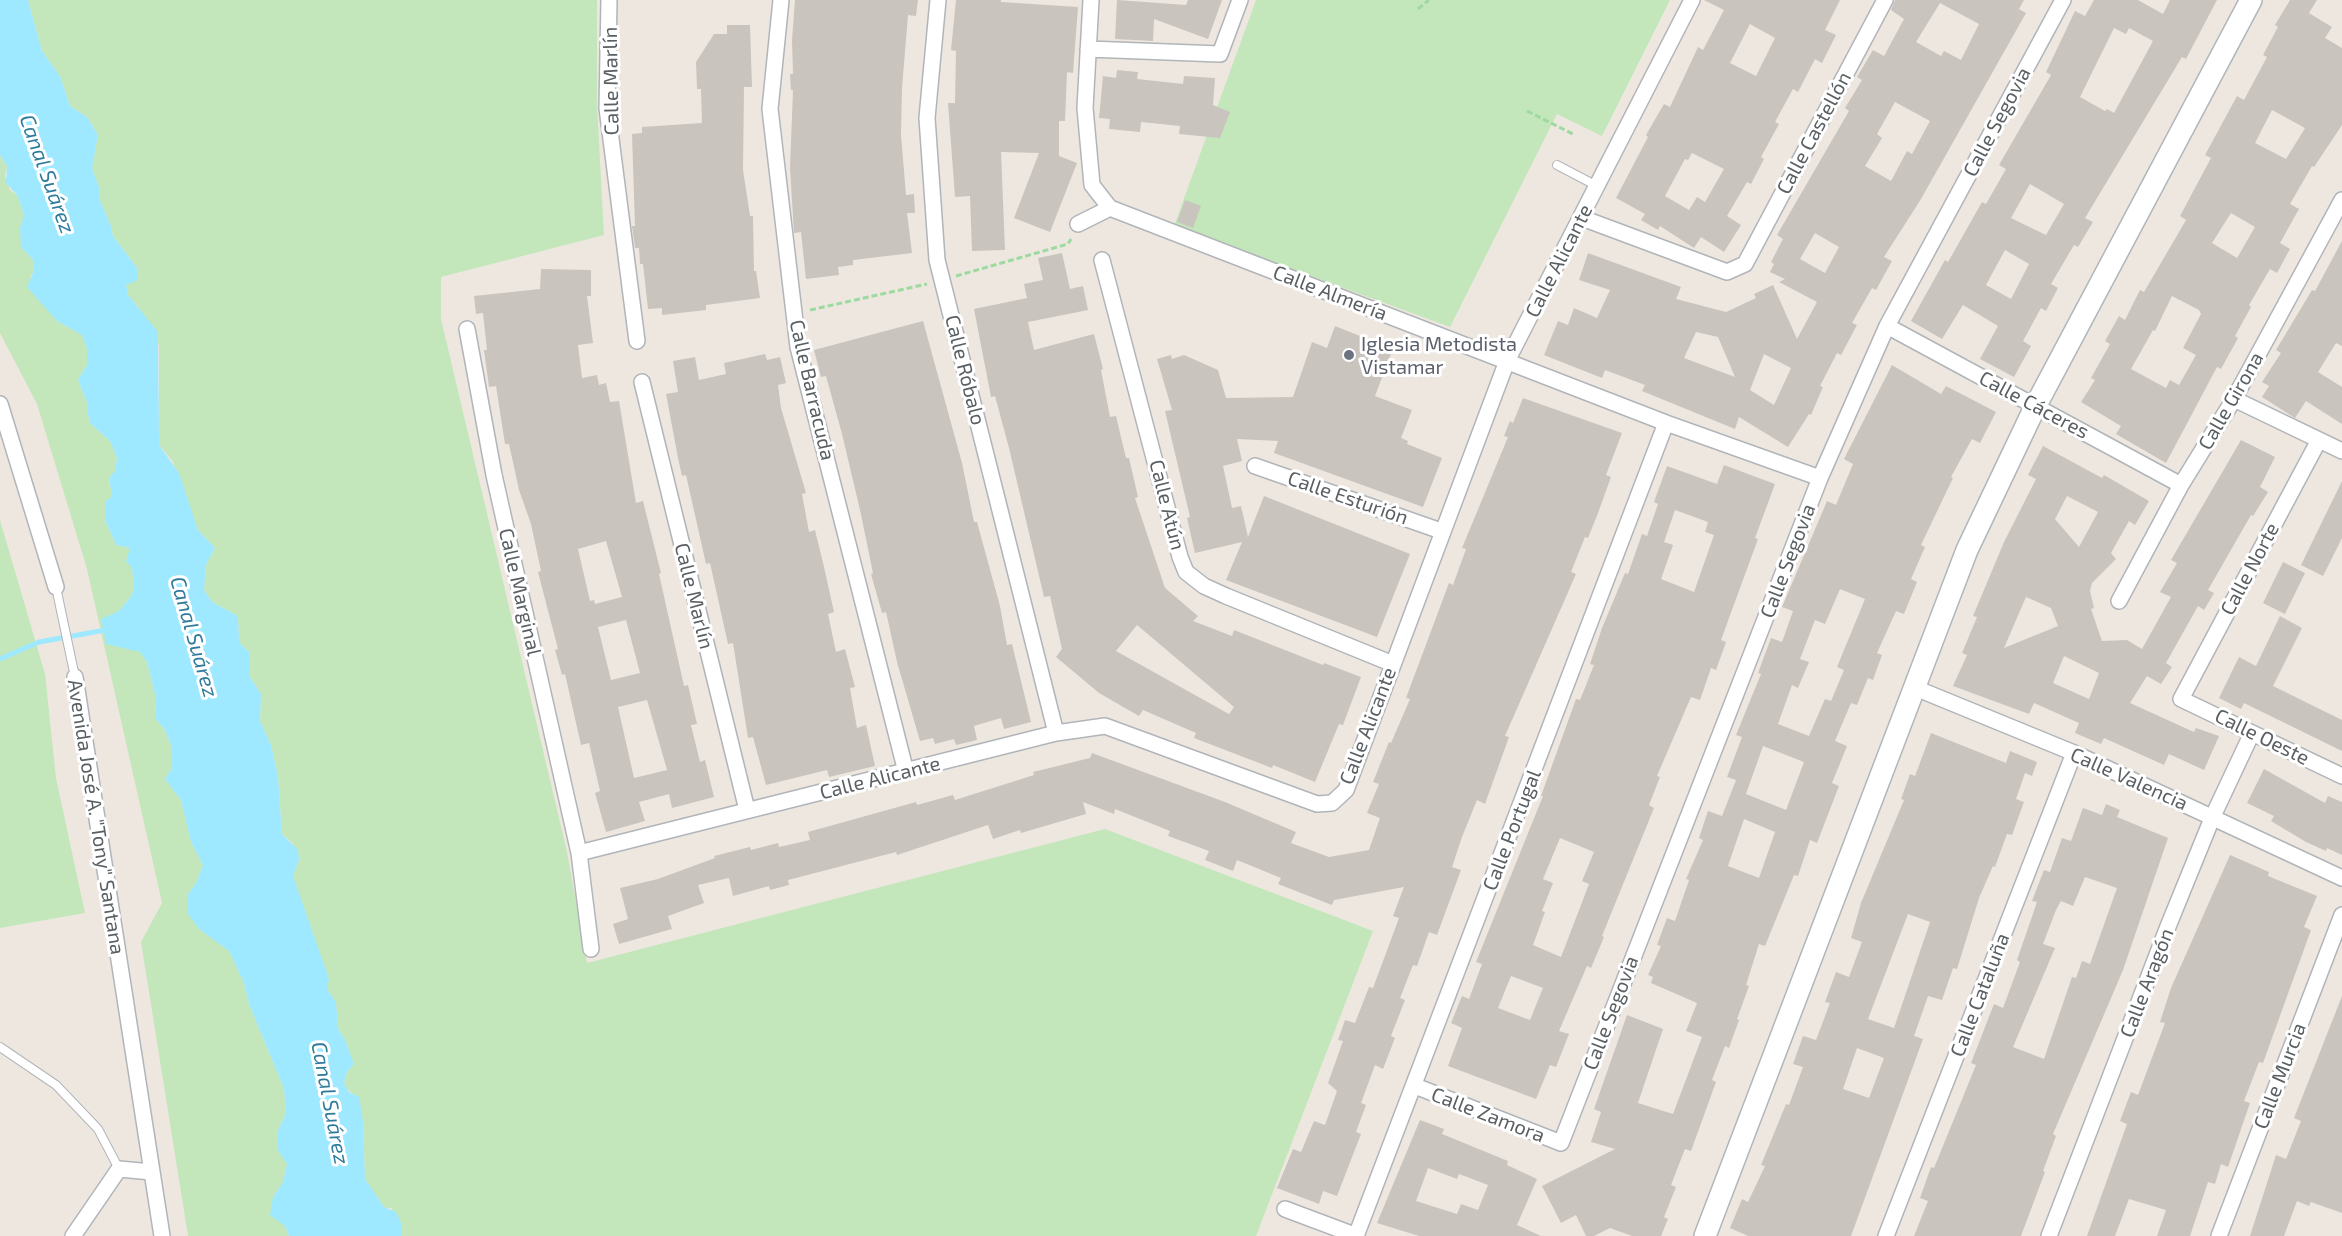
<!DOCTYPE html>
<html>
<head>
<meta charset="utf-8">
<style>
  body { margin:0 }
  canvas { display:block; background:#ede7e0 }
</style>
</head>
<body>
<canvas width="2342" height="1236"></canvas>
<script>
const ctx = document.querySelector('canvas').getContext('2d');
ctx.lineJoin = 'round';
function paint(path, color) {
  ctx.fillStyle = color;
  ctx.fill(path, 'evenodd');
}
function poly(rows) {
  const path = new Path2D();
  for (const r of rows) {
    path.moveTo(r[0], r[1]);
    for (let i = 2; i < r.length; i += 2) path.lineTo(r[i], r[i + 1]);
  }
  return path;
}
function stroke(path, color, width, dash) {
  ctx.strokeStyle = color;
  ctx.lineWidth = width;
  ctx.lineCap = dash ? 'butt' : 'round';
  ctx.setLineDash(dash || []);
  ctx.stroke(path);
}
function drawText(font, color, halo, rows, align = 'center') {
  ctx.font = font + ' "Exo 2",sans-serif';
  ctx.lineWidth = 6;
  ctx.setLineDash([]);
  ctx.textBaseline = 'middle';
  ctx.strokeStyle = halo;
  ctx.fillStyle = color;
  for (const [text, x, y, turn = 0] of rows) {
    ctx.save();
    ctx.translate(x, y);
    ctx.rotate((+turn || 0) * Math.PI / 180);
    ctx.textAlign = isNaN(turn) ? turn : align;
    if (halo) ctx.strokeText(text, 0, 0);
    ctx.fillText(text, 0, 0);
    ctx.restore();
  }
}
paint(poly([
  [28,0,597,0,597,105,604,235,441,277,441,319,567,852,587,963,1105,829,1373,931,1256,1236,402,1236,402,1225,391,1208,384,1208,365,1179,363,1122,354,1095,346,1088,344,1083,347,1072,353,1063,346,1042,338,1028,336,1002,327,989,293,876,299,860,293,844,282,834,278,777,271,745,260,721,261,694,250,677,250,653,239,642,238,616,212,602,204,590,206,565,215,548,198,530,173,462,159,445,159,344,138,307,128,295,126,285,133,280,137,268,113,236,111,226,99,198,99,187,92,168,98,135,87,117,70,106,60,76,42,51],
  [1256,0,1670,0,1602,136,1557,114,1450,327,1174,226],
  [0,155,7,166,5,176,10,190,17,195,24,215,21,247,34,261,34,270,30,278,57,321,82,335,87,349,87,365,78,380,88,405,88,414,90,423,110,441,117,458,115,471,109,478,112,496,105,520,116,545,130,548,134,586,132,595,119,611,147,662,156,698,155,718,165,730,172,748,172,768,165,779,181,800,191,842,203,865,197,881,187,896,199,929,229,950,244,983,249,1004,284,1089,286,1113,278,1130,287,1164,283,1182,273,1197,289,1236,188,1236,141,942,162,903,87,569,37,404,0,333],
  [0,520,45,674,56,778,85,913,0,928]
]), '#c3e7ba');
paint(poly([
  [0,0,28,0,42,51,60,76,70,106,87,117,98,135,92,168,99,187,99,198,111,226,113,236,137,268,138,280,126,285,128,295,158,332,159,445,179,473,198,530,215,548,206,565,204,590,212,602,238,616,239,642,250,653,250,677,261,694,260,721,271,745,278,777,282,834,298,850,299,860,293,876,329,979,327,989,336,1002,338,1028,346,1042,354,1064,347,1072,344,1083,349,1092,359,1097,363,1122,365,1179,384,1207,396,1212,402,1225,402,1236,289,1236,285,1226,270,1215,273,1197,283,1182,287,1164,277,1149,278,1130,286,1113,284,1089,249,1004,244,983,229,951,199,929,188,914,187,896,197,881,203,865,191,842,181,800,165,779,172,768,172,748,165,730,155,718,156,698,147,662,140,652,106,644,101,619,119,611,132,595,134,586,132,568,126,561,130,548,116,545,105,520,105,502,112,496,109,478,115,471,117,458,110,441,90,423,88,414,88,405,78,380,87,365,87,349,82,335,57,321,27,287,34,270,34,261,21,247,20,228,24,215,17,195,6,183,7,166,0,155]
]), '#9ee9ff');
stroke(poly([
  [0,659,39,642,111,629]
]), '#9ee9ff', 5);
paint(poly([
  [795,0,918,0,916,16,908,15,902,88,901,135,906,195,914,194,915,213,907,213,912,253,853,260,853,265,838,267,839,275,806,279,801,232,794,233,790,168,793,90,791,90,790,74,793,74,792,40],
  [956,0,1001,0,1001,2,1078,7,1073,73,1067,72,1065,121,1059,121,1059,156,1077,163,1050,232,1014,218,1039,153,1001,152,1005,250,972,251,970,196,955,197,948,103,955,103,956,51,951,50],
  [1117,0,1186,5,1188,0,1222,0,1208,39,1154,19,1153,41,1115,39],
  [1704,0,1840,0,1825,30,1836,35,1822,63,1815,59,1798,92,1793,89,1775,122,1779,124,1761,157,1764,159,1751,184,1747,182,1727,216,1741,225,1724,252,1701,237,1694,248,1660,226,1658,230,1641,220,1645,214,1616,198,1648,137,1646,135,1664,104,1670,107,1698,47,1703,50,1724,10],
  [1750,24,1775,38,1756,76,1730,63],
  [1692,153,1724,169,1705,202,1697,197,1689,210,1665,196,1685,159,1688,160],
  [1895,0,2024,0,2019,9,2026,13,1921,199,1884,257,1892,261,1876,290,1872,288,1852,323,1857,325,1841,355,1837,353,1820,386,1823,387,1811,415,1809,414,1788,447,1739,417,1735,429,1642,391,1645,385,1605,370,1602,378,1544,355,1558,321,1568,325,1574,308,1597,318,1610,290,1579,280,1588,253,1681,287,1676,299,1726,312,1756,298,1754,294,1773,285,1797,339,1817,302,1779,282,1785,279,1770,272,1774,264,1771,262,1783,239,1777,235,1849,111,1845,108,1862,80,1857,77,1873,50,1884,56,1904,19,1891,10],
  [1940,3,1979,24,1961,60,1944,51,1941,56,1916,42],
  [1895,102,1930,121,1912,154,1907,151,1891,181,1865,166,1882,138,1877,134],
  [1815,233,1839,247,1825,273,1800,259],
  [1696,332,1718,337,1735,377,1684,358],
  [1764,354,1791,368,1774,405,1750,390],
  [2094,0,2138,0,2163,14,2170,0,2217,0,2186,59,2182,57,2085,218,2093,222,2078,247,2074,245,2051,284,2058,288,2046,311,2041,308,2023,341,2031,346,2014,377,1980,359,1998,326,1963,305,1942,339,1911,321,1945,260,1948,262,1982,202,1986,204,2006,169,1999,165,2051,75,2046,72,2075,11,2085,16],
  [2114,28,2126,34,2129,28,2153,41,2114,113,2107,109,2105,111,2080,97],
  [2030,184,2064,204,2046,235,2011,218],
  [2005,250,2029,264,2011,299,1986,285],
  [2290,0,2317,0,2309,13,2332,27,2325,38,2342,48,2342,125,2314,167,2312,166,2290,204,2299,209,2280,243,2290,249,2277,273,2270,269,2249,305,2251,307,2235,336,2238,338,2221,369,2217,367,2166,463,2116,434,2121,426,2081,402,2095,380,2091,378,2110,344,2105,341,2119,316,2125,320,2140,290,2144,292,2186,220,2180,216,2211,158,2205,155,2237,96,2244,100,2267,57,2263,55,2278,27,2275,25],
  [2272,110,2305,128,2286,159,2255,143],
  [2231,213,2255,227,2237,258,2212,243],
  [2172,296,2199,310,2201,314,2183,348,2196,355,2179,385,2170,380,2166,388,2131,369,2153,330,2155,331],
  [727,25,750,25,752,87,744,87,743,170,750,216,753,216,754,271,756,271,760,298,706,305,706,310,662,315,662,308,648,309,643,264,640,264,639,248,635,248,632,226,635,226,632,134,642,133,642,127,702,123,701,89,697,89,696,62,714,34,727,34],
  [1117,70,1138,72,1137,79,1183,84,1184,76,1215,78,1213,105,1230,112,1220,138,1179,134,1180,126,1141,122,1140,132,1109,129,1110,119,1099,118,1103,76,1116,78],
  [1185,200,1201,206,1193,228,1177,222],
  [2342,241,2342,346,2336,343,2318,372,2342,387,2342,424,2306,401,2295,418,2262,397,2269,386,2262,382,2281,353,2276,350,2312,290,2315,291],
  [1062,253,1070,289,1083,286,1088,310,1028,322,1034,350,1094,334,1103,369,1101,370,1110,417,1116,416,1126,458,1129,458,1138,497,1135,498,1165,588,1198,616,1193,621,1232,636,1234,630,1323,665,1324,663,1361,677,1343,725,1339,724,1315,782,1273,765,1272,768,1194,738,1196,733,1143,710,1139,716,1099,693,1056,657,1062,649,1050,596,1044,597,1009,448,995,396,991,397,974,309,1027,298,1024,284,1043,280,1038,258],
  [1137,625,1234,707,1229,714,1116,651],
  [541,269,591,270,591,296,587,296,593,343,578,345,582,378,597,375,599,385,606,383,610,402,619,401,636,503,643,501,661,573,659,574,684,686,688,685,697,724,691,725,700,762,705,760,714,797,672,808,669,794,639,802,645,821,606,832,595,793,600,791,589,743,581,745,565,674,562,675,555,650,558,649,538,572,541,571,531,524,519,490,509,444,505,444,496,386,489,387,484,350,487,350,483,313,476,314,474,296,540,289],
  [606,541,622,597,595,604,594,600,590,601,578,549],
  [626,620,640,673,611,680,598,627],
  [647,700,667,770,634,778,618,707],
  [923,321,962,463,974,522,977,522,1000,606,1007,645,1012,644,1031,722,1004,729,1001,718,974,726,977,740,956,745,954,739,935,744,933,738,920,741,897,662,886,612,882,613,871,574,873,573,860,510,842,434,826,376,821,377,814,350],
  [1335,326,1393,349,1375,396,1412,410,1401,438,1408,441,1407,444,1442,458,1423,507,1274,453,1278,441,1237,439,1242,461,1223,466,1232,508,1241,506,1248,537,1264,496,1410,554,1377,637,1226,580,1242,542,1195,553,1187,518,1190,517,1165,411,1172,410,1157,359,1171,355,1172,359,1184,355,1218,370,1226,398,1293,397,1312,342,1327,348],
  [765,354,767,360,780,357,786,383,778,385,781,408,806,493,802,494,809,532,815,530,824,567,834,612,828,614,836,652,845,649,855,687,850,688,857,728,866,725,875,766,829,777,827,770,766,785,753,737,748,738,733,643,728,644,710,563,706,564,686,475,682,476,678,458,666,394,678,392,673,361,695,357,699,380,726,374,724,363],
  [1892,365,1941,394,1946,386,1996,412,1980,443,1972,439,1951,477,1953,478,1921,545,1925,547,1911,579,1917,582,1904,614,1896,611,1877,653,1882,655,1873,680,1868,678,1857,705,1851,703,1835,741,1847,746,1832,783,1839,786,1817,843,1810,840,1798,876,1794,875,1765,946,1759,944,1746,985,1749,986,1737,1019,1739,1020,1729,1048,1725,1046,1712,1080,1716,1082,1691,1151,1685,1149,1671,1185,1676,1187,1664,1217,1668,1219,1661,1236,1632,1236,1610,1228,1594,1236,1586,1236,1576,1215,1561,1223,1542,1186,1615,1149,1591,1142,1601,1112,1594,1109,1627,1015,1663,1029,1638,1103,1673,1114,1702,1037,1686,1031,1697,1003,1651,983,1653,977,1648,975,1661,946,1657,945,1667,918,1675,921,1689,880,1686,879,1703,840,1699,838,1708,811,1722,816,1736,780,1727,777,1742,737,1736,735,1761,674,1758,673,1771,638,1782,642,1793,611,1782,607,1827,501,1836,505,1853,464,1844,459],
  [1840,589,1865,599,1837,667,1844,670,1831,701,1825,699,1809,736,1778,724,1792,685,1798,688,1809,662,1800,659,1815,620,1825,624],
  [1763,746,1804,762,1786,810,1746,794],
  [1744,819,1775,832,1759,878,1728,866],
  [1523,398,1622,433,1606,475,1611,477,1598,513,1588,538,1585,537,1571,572,1576,574,1505,736,1509,737,1485,804,1477,800,1462,837,1452,867,1461,870,1437,935,1429,932,1417,966,1413,965,1400,998,1405,1000,1391,1036,1395,1038,1383,1069,1375,1065,1361,1103,1366,1105,1356,1132,1361,1134,1337,1196,1323,1191,1319,1204,1277,1188,1293,1149,1301,1152,1314,1121,1325,1125,1337,1091,1328,1083,1343,1041,1338,1040,1345,1020,1355,1023,1369,987,1373,988,1399,918,1393,916,1404,887,1334,900,1332,905,1278,884,1281,878,1237,860,1233,871,1205,860,1209,851,1168,836,1170,831,1115,809,1114,814,1083,802,1086,814,1021,833,1020,830,993,839,988,825,897,855,896,852,788,880,789,885,770,890,769,886,733,896,729,878,698,885,704,903,668,916,672,929,619,944,613,924,628,919,620,888,658,879,715,858,714,856,750,847,751,850,778,843,779,847,810,840,808,832,916,802,917,805,953,795,955,800,1034,775,1033,772,1090,758,1092,753,1225,802,1296,832,1291,843,1329,857,1369,850,1380,818,1367,813,1379,784,1373,782,1389,742,1391,743,1410,699,1406,698,1449,583,1453,585,1466,549,1462,548,1508,437,1504,436,1510,421,1513,423],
  [2241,440,2275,457,2260,487,2268,492,2253,516,2251,515,2208,590,2214,593,2204,610,2198,606,2166,663,2172,667,2161,684,2147,676,2130,703,2194,732,2196,728,2219,736,2204,770,2169,754,2164,765,2104,738,2101,744,2075,733,2079,723,2034,703,2029,714,1953,686,1967,655,1962,653,1977,617,1973,616,2004,542,2036,479,2028,475,2043,446,2102,478,2104,475,2149,501,2135,525,2129,521,2111,553,2116,559,2092,583,2090,591,2094,608,2091,609,2102,641,2127,640,2142,649,2171,597,2160,592,2177,563,2171,560],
  [2067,496,2098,512,2079,547,2055,519],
  [2026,597,2051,608,2058,626,2004,648],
  [2064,656,2099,673,2089,699,2053,683],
  [1724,465,1775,484,1755,538,1758,539,1721,640,1726,642,1716,670,1711,668,1700,700,1691,697,1657,776,1660,777,1649,805,1654,808,1602,936,1604,937,1591,968,1587,966,1559,1031,1569,1034,1556,1067,1550,1065,1536,1099,1448,1066,1462,1028,1451,1023,1462,996,1469,999,1482,964,1476,962,1543,796,1541,796,1576,699,1580,700,1594,665,1590,664,1602,628,1625,573,1628,574,1642,534,1647,536,1658,504,1654,502,1667,466,1717,484],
  [1675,510,1708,522,1705,532,1714,535,1694,592,1661,579,1673,545,1664,542],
  [1560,838,1594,852,1582,881,1589,884,1561,957,1533,945,1545,912,1542,911,1553,883,1543,879],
  [1511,976,1543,988,1530,1020,1498,1008],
  [2342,481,2342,538,2323,576,2301,565],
  [2283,562,2305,573,2285,614,2263,603],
  [2280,616,2302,628,2273,686,2342,720,2342,751,2244,703,2241,709,2219,698,2239,657,2256,666],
  [1931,733,2006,763,2010,751,2037,762,2032,776,2025,773,2016,799,2024,802,2012,835,2007,834,1995,867,1993,866,1979,898,1957,969,1953,968,1942,1000,1928,996,1914,1036,1923,1039,1851,1236,1748,1236,1730,1228,1742,1199,1748,1202,1765,1166,1761,1165,1786,1104,1789,1105,1803,1067,1793,1064,1803,1036,1816,1040,1830,1003,1825,1002,1836,972,1849,977,1862,942,1851,938,1861,903,1904,800,1901,799,1910,774,1915,776],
  [1908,914,1930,922,1894,1028,1868,1019],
  [1857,1048,1884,1058,1869,1098,1843,1089],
  [2264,769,2325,803,2328,796,2342,802,2342,855,2327,848,2326,851,2306,842,2271,821,2274,816,2247,803],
  [2106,804,2120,810,2117,817,2168,838,2123,970,2053,1134,2056,1136,2043,1171,2045,1172,2021,1236,1914,1236,1928,1201,1920,1198,1931,1167,1934,1168,1976,1065,1971,1063,1994,1004,2003,1008,2020,962,2017,960,2037,902,2032,901,2044,870,2050,872,2062,838,2071,841,2083,808,2102,815],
  [2085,877,2117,888,2090,964,2082,961,2076,978,2072,977,2044,1059,2013,1047,2055,948,2043,944,2056,910,2061,901,2073,906],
  [2230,855,2269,872,2268,876,2317,896,2304,927,2311,930,2263,1063,2259,1062,2244,1101,2250,1103,2228,1167,2221,1164,2215,1184,2208,1182,2190,1236,2157,1236,2166,1210,2129,1199,2115,1236,2087,1236,2127,1124,2120,1121,2131,1092,2138,1095,2165,1023,2160,1022,2171,988],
  [2342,996,2342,1213,2311,1202,2309,1206,2297,1201,2284,1236,2250,1236,2276,1155,2286,1159,2301,1121,2294,1118],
  [1420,1120,1444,1129,1442,1134,1508,1161,1507,1165,1537,1179,1517,1225,1541,1236,1419,1236,1377,1223],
  [1428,1168,1457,1179,1459,1174,1488,1185,1478,1210,1461,1204,1457,1214,1416,1201]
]), '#cac4bf');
const lane = poly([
  [1557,165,1597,186],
  [56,587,75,677],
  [0,1047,56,1085,98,1129,119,1169]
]);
const street = poly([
  [609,0,607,108,637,341],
  [781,0,770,109,798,347,906,772],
  [938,0,927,118,937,260,1056,733],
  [1091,0,1085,108,1092,185,1110,208,1666,423,1820,478],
  [1088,49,1220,54,1240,0],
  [1582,218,1727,272,1745,264,1885,0],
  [1078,224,1110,208],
  [1102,260,1180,557,1186,572,1204,586,1226,596,1393,664],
  [1887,326,2181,485],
  [467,329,494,475,579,853,591,949],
  [642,382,747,810],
  [2234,399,2342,451],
  [0,404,56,587],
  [2319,440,2181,699,2342,776],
  [1255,466,1441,531],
  [2119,601,2181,485,2234,399,2342,200],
  [75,677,162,1236],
  [1913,687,2074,753,2342,878],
  [579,853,1056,733,1105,726,1317,804,1332,803,1346,790,1507,361,1692,0],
  [1415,1086,1561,1143,1820,478,1887,326,2063,0],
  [1285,1209,1357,1236],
  [73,1236,119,1169,152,1172],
  [1356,1236,1666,423],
  [1886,1236,2074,753],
  [2049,1236,2167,929,2213,816,2252,733],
  [2219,1236,2342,915]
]);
const secondary = poly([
  [1705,1236,1967,550,2036,405,2251,0]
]);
stroke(lane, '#b1b5b9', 10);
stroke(street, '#b1b5b9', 18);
stroke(secondary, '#b0b6b9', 24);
stroke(poly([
  [1418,9,1429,0],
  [1527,111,1573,134],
  [956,276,1068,244,1071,239],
  [810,310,927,284]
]), '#9cda9f', 3, [6, 3]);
stroke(lane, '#fff', 8);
stroke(street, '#fff', 15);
stroke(secondary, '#fff', 21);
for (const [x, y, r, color] of [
  [1349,355,6,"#6b7280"]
]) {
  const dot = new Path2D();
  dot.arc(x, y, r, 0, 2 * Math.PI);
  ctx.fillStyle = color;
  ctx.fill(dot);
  stroke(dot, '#fff', 2);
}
drawText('20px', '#595f62', '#fff', [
  ["Calle Marlín",611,81,-91],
  ["Calle Segovia",1997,122,-62],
  ["Calle Castellón",1814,133,-62],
  ["Calle Alicante",1559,261,-63],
  ["Calle Almería",1330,293,21],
  ["Calle Róbalo",965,370,76],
  ["Calle Barracuda",812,390,77],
  ["Calle Girona",2231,401,-60],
  ["Calle Cáceres",2034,405,28],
  ["Calle Esturión",1348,498,19],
  ["Calle Atún",1167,505,76],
  ["Calle Segovia",1788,561,-69],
  ["Calle Norte",2250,569,-62],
  ["Calle Marginal",520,592,77],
  ["Calle Marlín",694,596,76],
  ["Calle Alicante",1368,726,-69],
  ["Calle Oeste",2262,737,26],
  ["Calle Alicante",880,778,-14],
  ["Calle Valencia",2129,779,24],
  ["Avenida José A. \"Tony\" Santana",96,817,81],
  ["Calle Portugal",1512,830,-69],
  ["Calle Aragón",2147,983,-69],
  ["Calle Cataluña",1980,995,-69],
  ["Calle Segovia",1611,1013,-69],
  ["Calle Murcia",2280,1076,-69],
  ["Calle Zamora",1488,1115,21]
]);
drawText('20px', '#5b616d', '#fff', [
  ["Iglesia Metodista",1361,344],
  ["Vistamar",1361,367]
], 'left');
drawText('italic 21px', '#2f7b9c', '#fff', [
  ["Canal Suárez",47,174,70],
  ["Canal Suárez",194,637,74],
  ["Canal Suárez",330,1103,79]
]);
</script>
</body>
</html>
